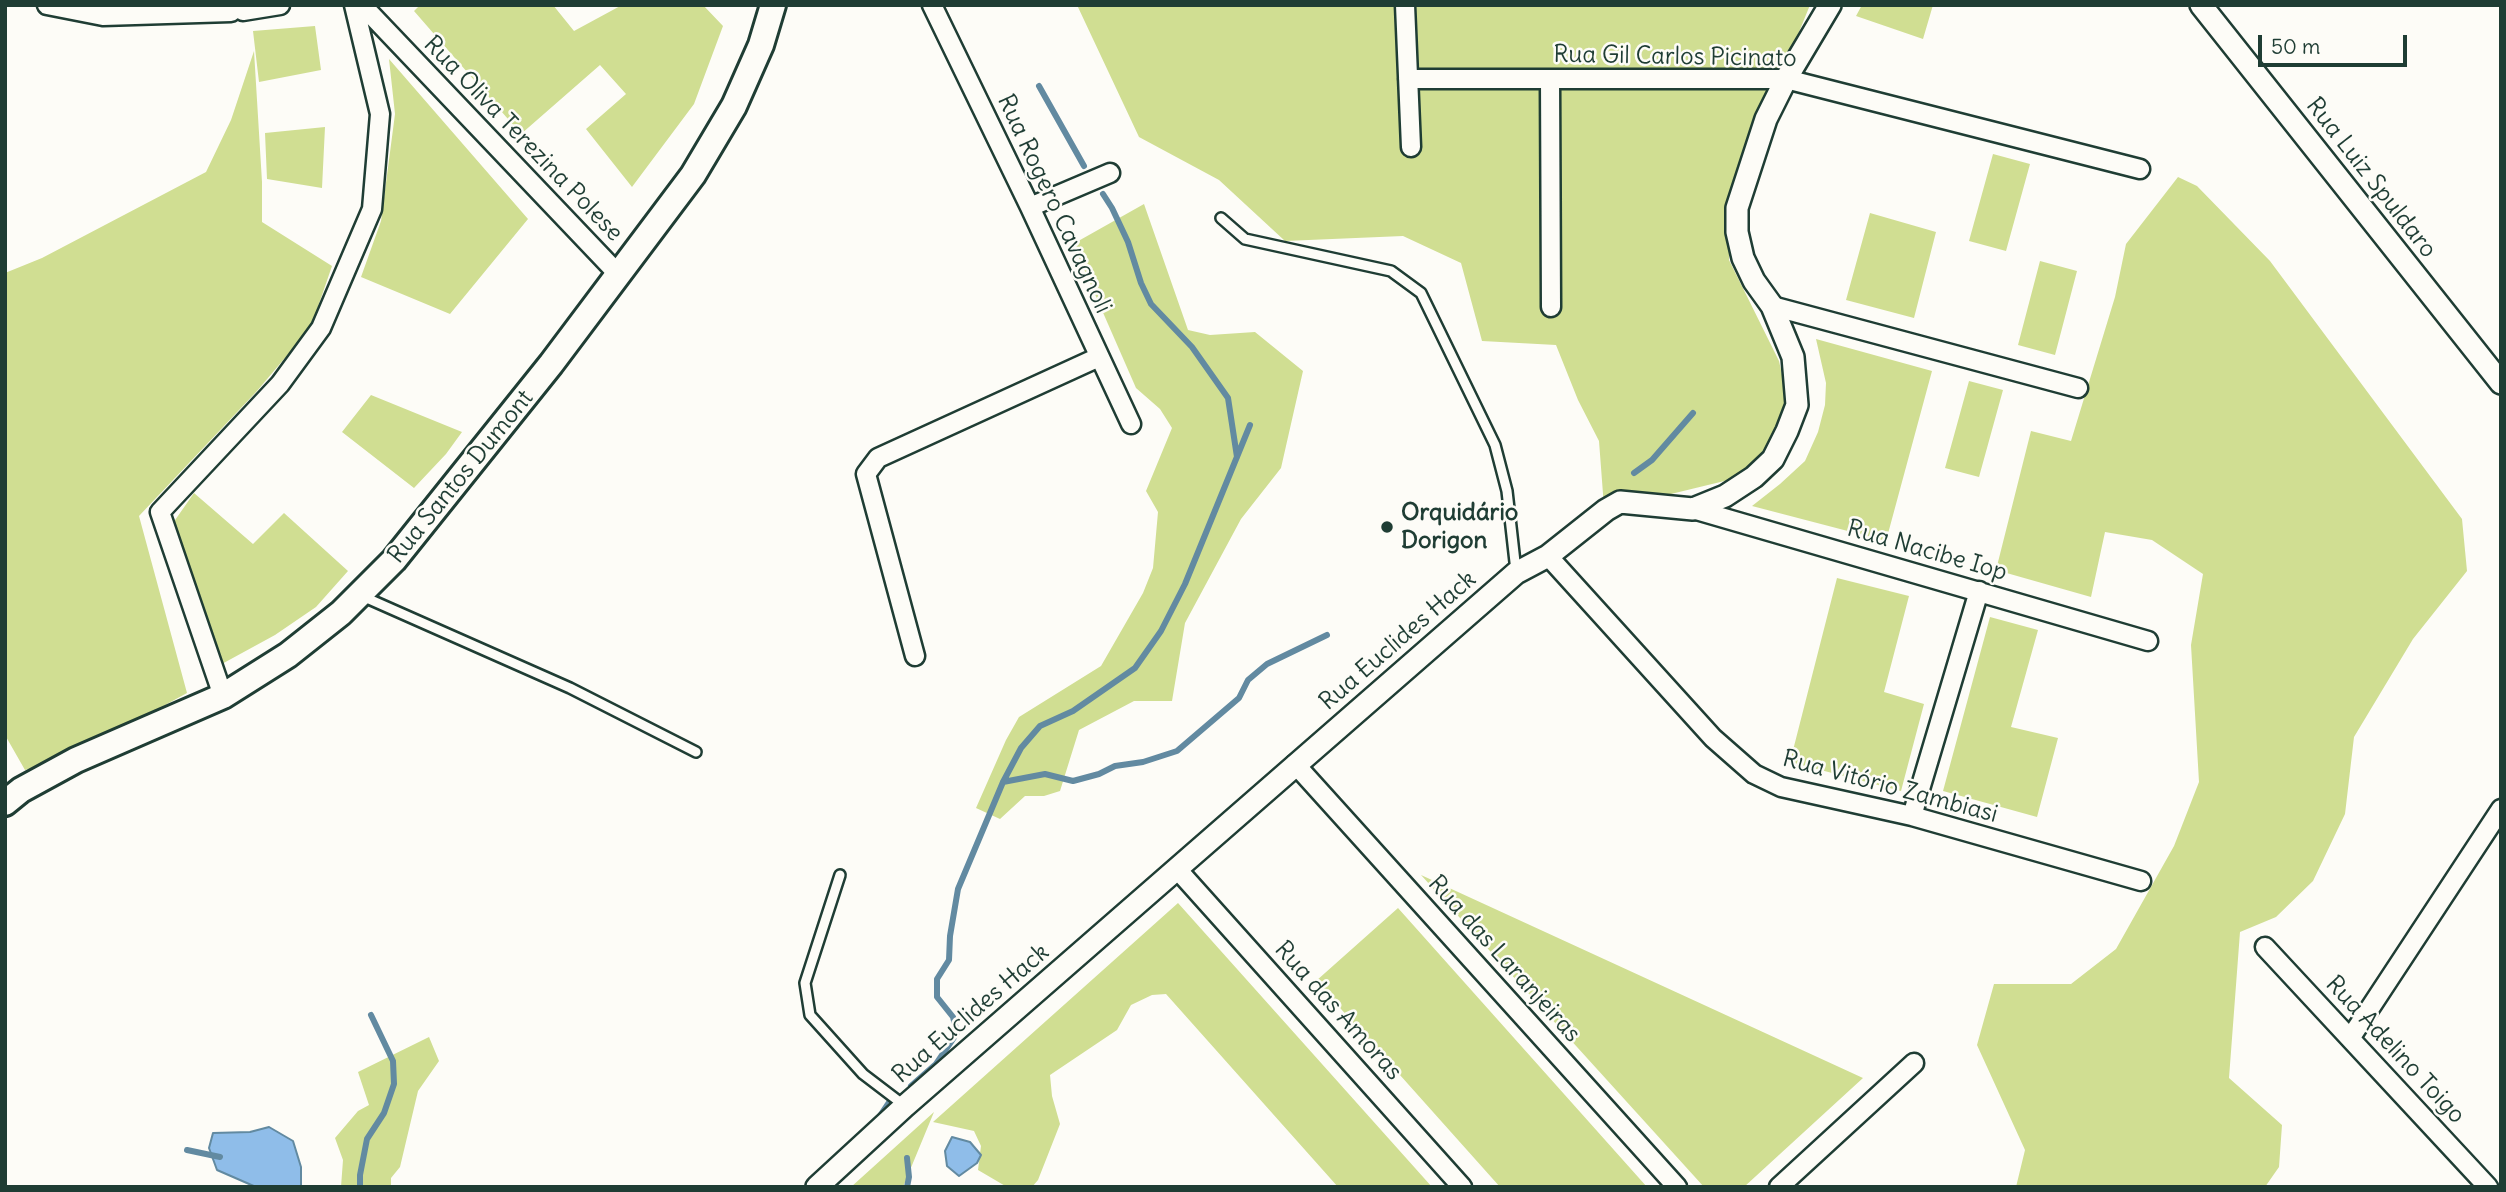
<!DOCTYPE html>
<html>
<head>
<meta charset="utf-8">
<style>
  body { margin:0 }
  #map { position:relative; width:2506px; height:1192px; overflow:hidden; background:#fdfcf7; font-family:Delius,sans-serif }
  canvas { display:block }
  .frame { position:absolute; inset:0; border:7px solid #1f3d34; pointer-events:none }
  .scale { position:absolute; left:2258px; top:35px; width:149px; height:32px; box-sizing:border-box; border:4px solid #1f3d34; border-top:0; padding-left:9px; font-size:21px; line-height:24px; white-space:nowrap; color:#1f3d34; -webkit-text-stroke:5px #fdfcf7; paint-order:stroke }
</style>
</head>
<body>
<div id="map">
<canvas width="2506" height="1192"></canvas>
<div class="frame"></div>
<div class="scale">50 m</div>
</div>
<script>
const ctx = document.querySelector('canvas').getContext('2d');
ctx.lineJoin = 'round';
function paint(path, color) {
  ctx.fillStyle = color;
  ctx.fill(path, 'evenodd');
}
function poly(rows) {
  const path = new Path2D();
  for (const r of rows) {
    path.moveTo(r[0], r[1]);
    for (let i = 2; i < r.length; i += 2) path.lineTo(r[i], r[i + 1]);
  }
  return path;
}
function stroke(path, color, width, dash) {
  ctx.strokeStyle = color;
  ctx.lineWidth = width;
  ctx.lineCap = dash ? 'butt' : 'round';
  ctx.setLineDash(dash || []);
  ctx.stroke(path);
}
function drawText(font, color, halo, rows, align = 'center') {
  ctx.font = font + ' Delius,sans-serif';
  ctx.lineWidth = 5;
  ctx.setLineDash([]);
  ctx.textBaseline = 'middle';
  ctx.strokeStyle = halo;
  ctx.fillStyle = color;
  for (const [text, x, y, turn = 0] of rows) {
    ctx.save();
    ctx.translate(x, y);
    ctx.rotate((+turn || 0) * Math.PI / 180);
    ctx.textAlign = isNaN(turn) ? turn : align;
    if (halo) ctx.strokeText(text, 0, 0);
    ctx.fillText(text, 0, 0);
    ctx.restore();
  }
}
paint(poly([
  [420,5,553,5,574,31,622,5,703,5,723,26,694,104,632,187,586,129,626,94,600,65,521,134,414,11],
  [1077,5,1810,5,1759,130,1731,207,1729,260,1779,361,1788,402,1772,449,1745,476,1638,502,1604,507,1599,441,1578,400,1556,345,1482,341,1461,263,1403,236,1285,241,1219,180,1139,137],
  [1862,5,1933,5,1923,39,1856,16],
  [315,26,321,70,259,82,253,31],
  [254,51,262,182,262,222,332,266,311,327,257,391,139,516,187,693,74,755,25,770,5,735,5,273,42,258,206,172,231,120],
  [389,59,528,219,450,314,361,277,381,221,395,114],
  [325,127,322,188,267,179,265,133],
  [1993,154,2030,164,2006,251,1969,241],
  [2178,177,2197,186,2270,261,2462,519,2467,571,2413,639,2354,737,2345,814,2313,881,2276,917,2240,932,2229,1078,2282,1125,2279,1167,2265,1187,2016,1187,2025,1150,1977,1045,1994,984,2071,984,2116,949,2174,846,2199,782,2191,645,2203,574,2152,540,2105,532,2091,597,1996,570,2031,431,2071,441,2115,297,2126,244],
  [1144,204,1188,330,1210,335,1255,332,1303,371,1281,468,1241,519,1185,623,1172,701,1134,701,1079,730,1060,791,1044,796,1025,796,1000,819,976,808,1006,740,1019,717,1101,666,1143,593,1153,568,1158,512,1146,491,1172,428,1160,409,1136,388,1073,244],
  [1870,213,1936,232,1914,318,1846,300],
  [2040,261,2077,271,2055,355,2018,345],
  [1816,339,1932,371,1886,541,1752,506,1780,484,1805,461,1818,432,1825,405,1826,383],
  [1969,381,2003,390,1979,477,1945,468],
  [371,395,462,432,446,454,414,488,342,432],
  [194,493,253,544,284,513,348,571,316,607,275,635,220,665,173,523],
  [1837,578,1909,596,1884,692,1924,704,1901,791,1790,762],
  [1990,617,2038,630,2011,727,2058,738,2037,817,1943,791],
  [1421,875,1863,1078,1744,1187,1704,1187],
  [1178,903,1432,1187,1338,1187,1166,994,1152,995,1131,1005,1117,1030,1050,1075,1052,1096,1060,1124,1038,1180,1032,1187,1007,1187,978,1170,981,1146,974,1131,933,1122],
  [1398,908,1647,1187,1500,1187,1316,981],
  [429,1037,439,1061,418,1091,400,1167,391,1178,391,1187,341,1187,343,1160,335,1138,358,1111,369,1105,358,1072],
  [934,1112,903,1187,851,1187]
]), '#d0de92');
const water = poly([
  [269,1127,293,1141,301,1167,301,1187,256,1187,217,1170,209,1148,213,1133,250,1132,269,1127],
  [952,1137,970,1142,981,1155,977,1163,959,1176,947,1166,945,1151,952,1137]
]);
paint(water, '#8fbde9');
stroke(water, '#628aa1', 2);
stroke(poly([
  [1039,86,1084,166],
  [1103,194,1112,208,1128,242,1141,283,1151,304,1192,347,1228,398,1237,457],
  [1634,473,1652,460,1693,413],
  [1003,782,1045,774,1073,781,1099,774,1115,766,1143,762,1177,751,1239,698,1248,680,1267,664,1327,635],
  [911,1086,936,1064,957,1033,953,1017,937,997,937,979,949,960,950,936,958,889,1003,782,1021,748,1040,726,1073,711,1135,668,1161,631,1185,584,1250,425],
  [878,1119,890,1101],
  [187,1150,220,1157],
  [360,1187,360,1175,367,1139,384,1113,394,1084,393,1061,371,1015],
  [907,1187,909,1177,907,1158]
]), '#628aa1', 6);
const service = poly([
  [1221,218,1245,239,1391,271,1421,293,1495,445,1507,491,1516,571],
  [362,596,570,688,696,752],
  [840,875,805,983,810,1015,863,1074,905,1106]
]);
const minor = poly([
  [47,5,103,16,231,12],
  [362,5,619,275],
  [932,5,1030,207,1131,424],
  [1405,5,1411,147],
  [243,11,280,5],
  [1408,79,1786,79,2140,169],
  [1550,79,1551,307],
  [1030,207,1110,173],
  [1772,306,2078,388],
  [1693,509,2148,641],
  [1548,556,1713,738,1754,774,1781,787,1912,816,2141,881],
  [915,656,866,474,878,458,1099,357],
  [223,696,160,512,280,384,321,328,372,209,380,114,354,5],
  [1295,764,1677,1187],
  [1912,816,1979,591],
  [1177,869,1462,1187],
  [2265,947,2488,1187],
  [2351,1037,2501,809],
  [1779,1187,1914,1063]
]);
const tertiary = poly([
  [2201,5,2501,383],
  [817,1187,905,1106,1516,573,1548,556,1606,510,1620,502,1693,509,1725,496,1754,477,1773,459,1787,431,1797,405,1793,357,1772,306,1754,281,1743,258,1737,232,1737,208,1766,119,1786,79,1830,5]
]);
const secondary = poly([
  [5,803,21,790,76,760,223,696,288,655,341,613,394,560,551,364,693,175,734,106,761,45,773,5]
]);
stroke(service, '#1f3d34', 14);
stroke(minor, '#1f3d34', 23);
stroke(tertiary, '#1f3d34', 26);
stroke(secondary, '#1f3d34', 30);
stroke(service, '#fdfcf7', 9);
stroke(minor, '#fdfcf7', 18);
stroke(tertiary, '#fdfcf7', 21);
stroke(secondary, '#fdfcf7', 24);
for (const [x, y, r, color] of [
  [1387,527,7,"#1f3d34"]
]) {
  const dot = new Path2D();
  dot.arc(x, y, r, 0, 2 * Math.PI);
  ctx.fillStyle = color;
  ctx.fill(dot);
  stroke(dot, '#fdfcf7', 2.5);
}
drawText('24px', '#1f3d34', '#fdfcf7', [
  ["Rua Gil Carlos Picinato",1675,57,1],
  ["Rua Oliva Terezina Polese",523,139,46],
  ["Rua Luiz Spuldaro",2371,178,52],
  ["Rua Rogero Cavagnoli",1054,204,65],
  ["Rua Santos Dumont",461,477,-51],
  ["Rua Nacibe Iop",1927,551,16],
  ["Rua Euclides Hack",1398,641,-41],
  ["Rua Vitório Zambiasi",1890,787,15],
  ["Rua das Laranjeiras",1504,959,48],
  ["Rua das Amoras",1338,1011,48],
  ["Rua Euclides Hack",971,1014,-41],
  ["Rua Adelino Toigo",2395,1050,47]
]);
drawText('bold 24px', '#1f3d34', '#fdfcf7', [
  ["Orquidário",1401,513],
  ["Dorigon",1401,541]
], 'left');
</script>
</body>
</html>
